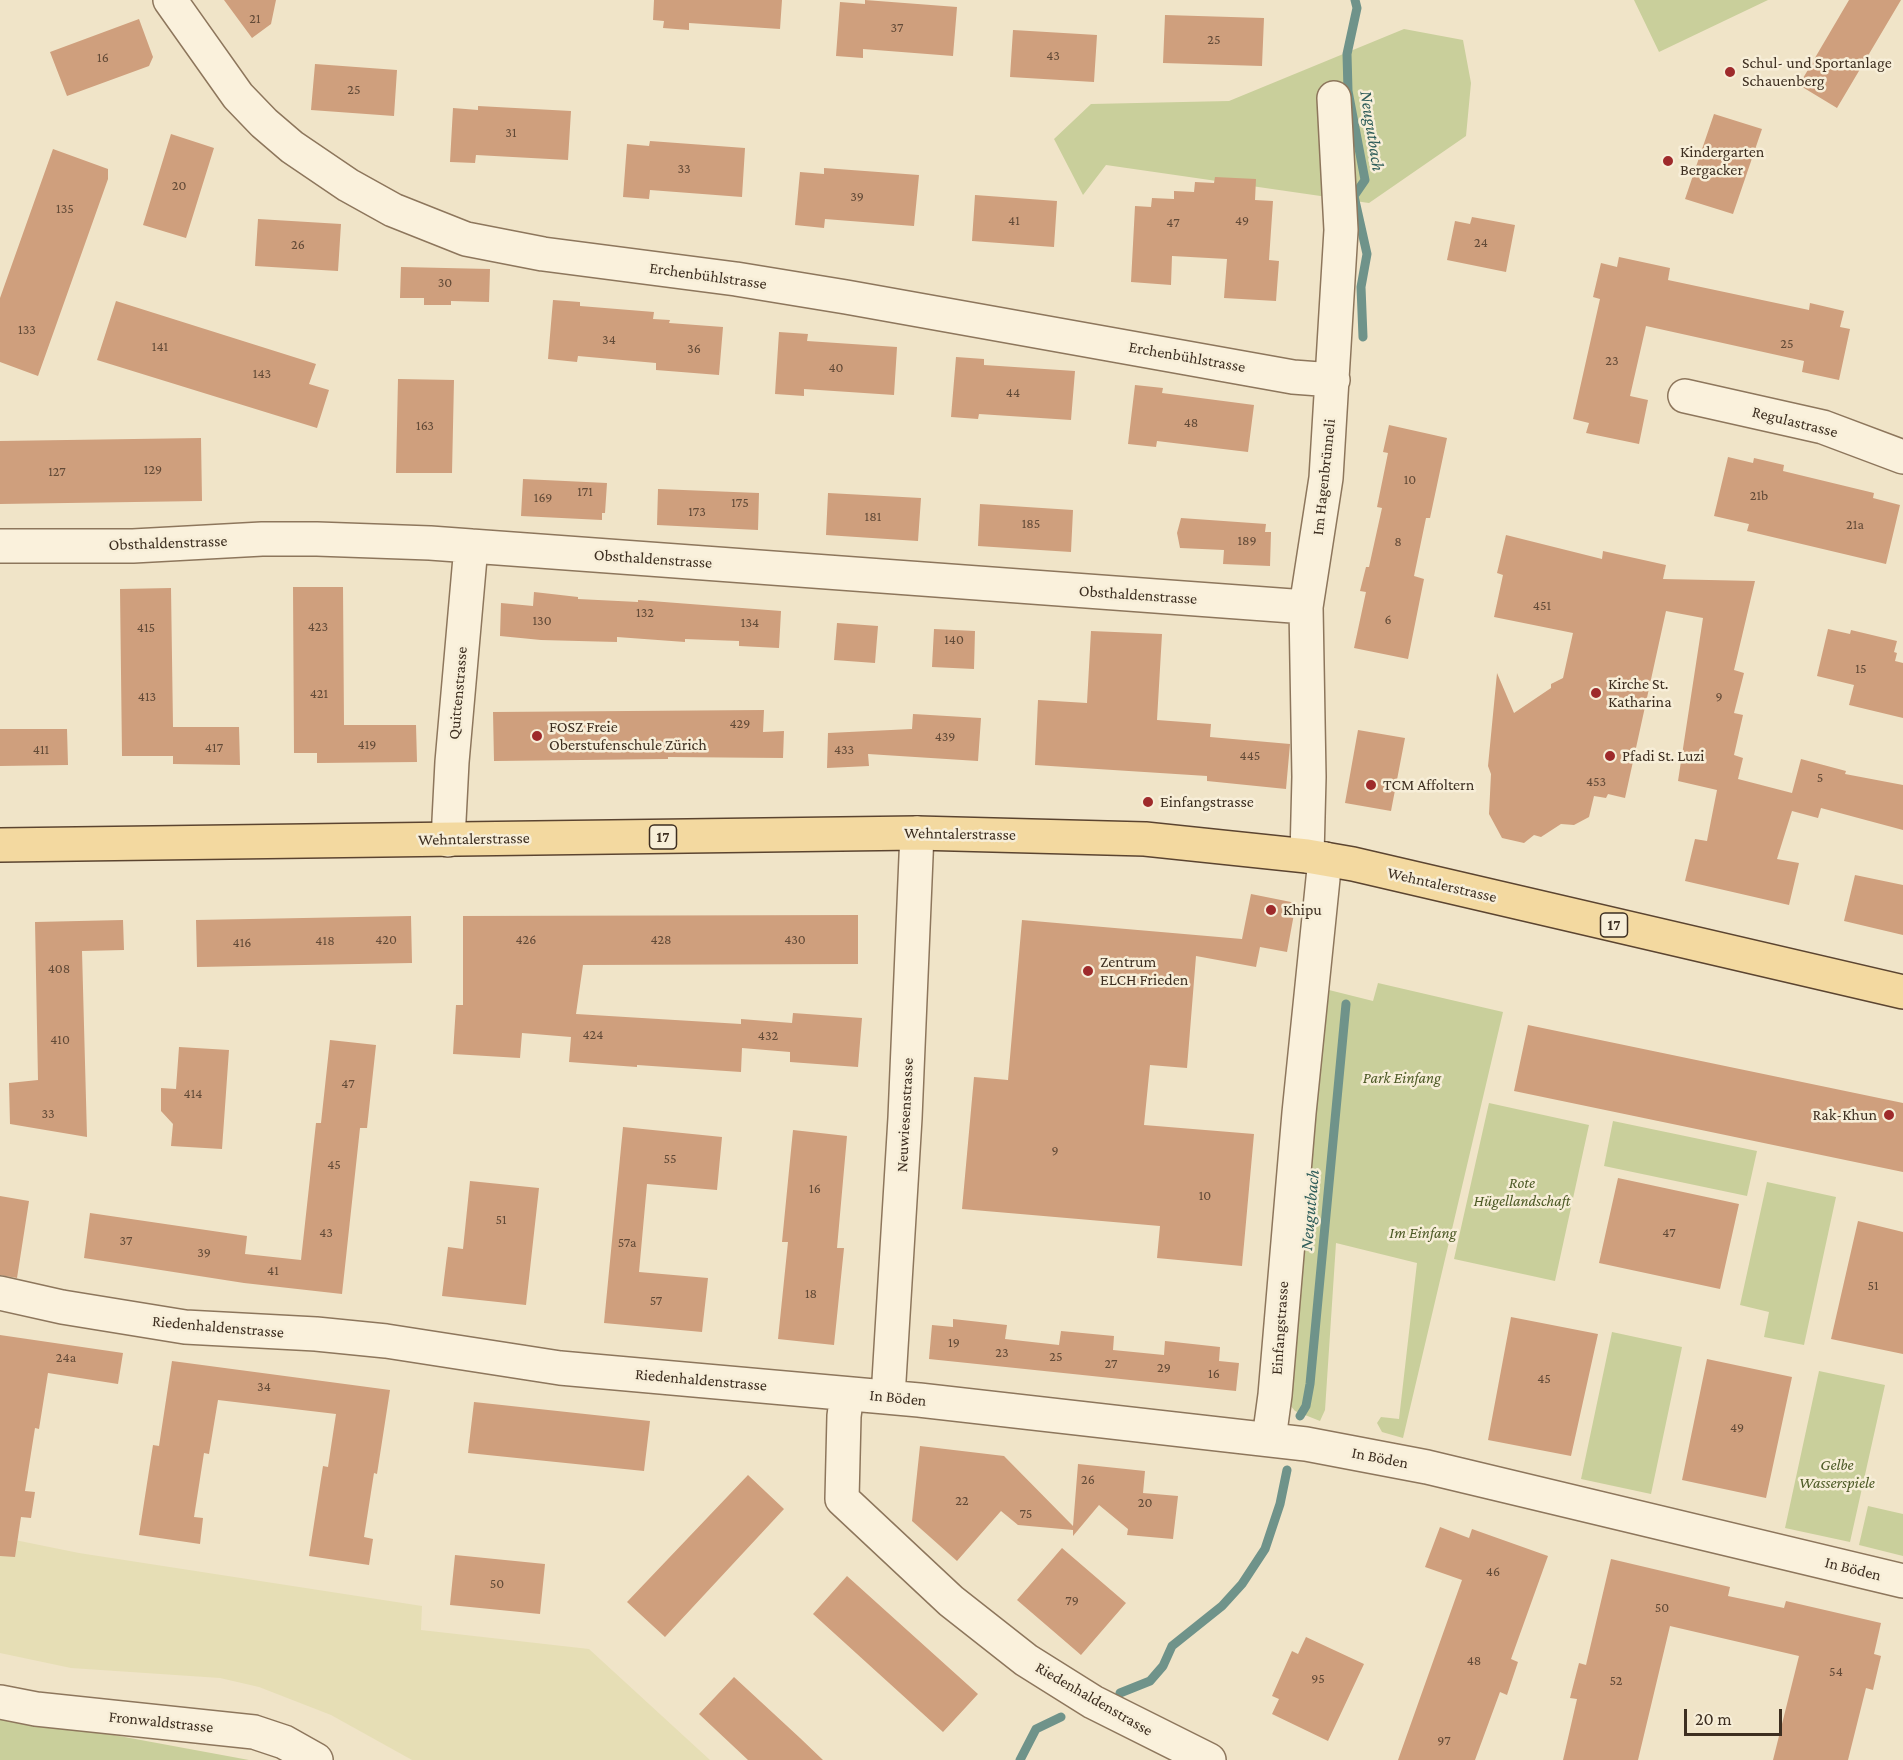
<!DOCTYPE html>
<html>
<head>
<meta charset="utf-8">
<style>
  body { margin:0 }
  #map { position:relative; width:1903px; height:1760px; overflow:hidden; background:#f0e4c8; font-family:"Crimson Pro",serif }
  canvas { display:block }
  .scale { position:absolute; left:1684px; top:1709px; width:98px; height:27px; box-sizing:border-box; border:3px solid #3d2e20; border-top:0; padding-left:8px; font-size:18px; line-height:21px; white-space:nowrap; color:#3d2e20; -webkit-text-stroke:4px #f7eed8; paint-order:stroke }
</style>
</head>
<body>
<div id="map">
<canvas width="1903" height="1760"></canvas>
<div class="scale">20 m</div>
</div>
<script>
const ctx = document.querySelector('canvas').getContext('2d');
ctx.lineJoin = 'round';
function paint(path, color) {
  ctx.fillStyle = color;
  ctx.fill(path, 'evenodd');
}
function poly(rows) {
  const path = new Path2D();
  for (const r of rows) {
    path.moveTo(r[0], r[1]);
    for (let i = 2; i < r.length; i += 2) path.lineTo(r[i], r[i + 1]);
  }
  return path;
}
function stroke(path, color, width, dash) {
  ctx.strokeStyle = color;
  ctx.lineWidth = width;
  ctx.lineCap = dash ? 'butt' : 'round';
  ctx.setLineDash(dash || []);
  ctx.stroke(path);
}
function drawText(font, color, halo, rows, align = 'center') {
  ctx.font = font + ' "Crimson Pro",serif';
  ctx.lineWidth = 5;
  ctx.setLineDash([]);
  ctx.textBaseline = 'middle';
  ctx.strokeStyle = halo;
  ctx.fillStyle = color;
  for (const [text, x, y, turn = 0] of rows) {
    ctx.save();
    ctx.translate(x, y);
    ctx.rotate((+turn || 0) * Math.PI / 180);
    ctx.textAlign = isNaN(turn) ? turn : align;
    if (halo) ctx.strokeText(text, 0, 0);
    ctx.fillText(text, 0, 0);
    ctx.restore();
  }
}
paint(poly([
  [0,1537,79,1553,422,1606,421,1630,589,1649,710,1760,412,1760,331,1715,259,1687,220,1678,71,1668,0,1653]
]), '#e6deb5');
paint(poly([
  [1634,0,1768,0,1659,52],
  [1404,29,1463,40,1471,83,1466,136,1369,203,1106,165,1083,195,1054,139,1091,104,1229,101],
  [1378,983,1503,1012,1403,1438,1382,1432,1377,1423,1381,1417,1399,1419,1417,1263,1336,1243,1325,1410,1320,1421,1295,1411,1289,1404,1304,1184,1329,990,1373,1001],
  [1489,1103,1589,1125,1555,1281,1454,1259],
  [1613,1121,1757,1151,1747,1196,1604,1166],
  [1767,1182,1836,1197,1804,1345,1764,1337,1769,1312,1740,1305],
  [1612,1332,1682,1347,1651,1494,1581,1479],
  [1819,1371,1885,1385,1850,1542,1785,1528],
  [1868,1506,1903,1514,1903,1556,1859,1545],
  [0,1714,249,1760,0,1760]
]), '#c9cf9b');
stroke(poly([
  [1355,0,1357,8,1347,54,1348,91,1365,180,1354,196,1367,254,1361,287,1363,337],
  [1300,1416,1306,1406,1310,1384,1346,1004],
  [1120,1693,1150,1681,1163,1666,1172,1646,1222,1606,1242,1584,1265,1549,1280,1504,1287,1470],
  [1020,1760,1036,1729,1061,1717]
]), '#6f938a', 9);
paint(poly([
  [224,0,276,0,271,24,252,38],
  [654,0,782,0,780,29,689,23,689,30,663,28,664,21,653,20],
  [865,0,957,7,953,56,863,49,863,58,836,56,840,2,865,4],
  [1849,0,1901,0,1837,108,1799,85],
  [1165,15,1264,18,1262,66,1163,63],
  [139,19,153,57,149,66,67,96,50,52],
  [1013,30,1097,35,1094,82,1010,77],
  [315,64,397,70,394,116,311,110],
  [478,106,571,111,568,160,476,155,475,163,450,162,453,108,478,110],
  [1714,114,1762,129,1733,214,1685,199],
  [171,134,214,148,186,238,143,225],
  [650,141,745,148,742,197,650,190,649,199,623,197,627,144,649,146],
  [53,149,108,169,108,179,38,376,0,362,0,298],
  [824,168,919,175,914,226,825,219,824,228,795,225,800,172,824,174],
  [1215,177,1256,179,1255,200,1273,201,1269,260,1279,261,1276,301,1224,298,1227,259,1172,256,1171,285,1131,282,1135,206,1151,207,1152,198,1174,199,1174,191,1194,192,1195,182,1214,183],
  [975,195,1057,201,1054,247,972,241],
  [1472,217,1515,225,1506,272,1447,260,1455,221,1470,224],
  [258,219,341,224,338,271,255,266],
  [1619,257,1670,268,1668,280,1809,310,1810,303,1844,311,1840,327,1850,329,1839,380,1802,372,1804,361,1646,326,1630,396,1648,400,1639,444,1586,433,1589,423,1573,419,1600,299,1593,297,1601,263,1617,267],
  [401,267,490,269,489,302,451,301,451,305,424,305,424,298,400,298],
  [553,300,580,302,580,306,654,312,653,319,670,320,669,323,723,327,719,375,656,370,656,363,578,356,577,362,548,359],
  [116,301,316,364,309,384,329,390,317,428,97,360],
  [779,332,808,334,807,341,897,347,894,395,804,389,804,396,775,394],
  [956,357,984,359,984,365,1075,371,1071,420,979,414,978,419,951,417],
  [398,379,454,380,452,473,396,473],
  [1135,385,1163,388,1162,393,1254,405,1248,452,1157,441,1156,447,1128,444],
  [1389,425,1447,438,1430,518,1426,518,1414,576,1424,579,1408,659,1354,648,1366,592,1360,591,1366,567,1369,567,1382,508,1377,507,1388,453,1383,452],
  [201,438,202,501,0,504,0,441],
  [1728,457,1753,463,1754,458,1784,465,1783,471,1874,493,1873,498,1900,505,1886,564,1747,531,1749,524,1714,516],
  [523,479,607,483,605,513,602,513,602,520,521,516],
  [658,489,759,493,758,530,657,525],
  [828,493,921,498,918,541,826,535],
  [980,504,1073,510,1071,552,978,546],
  [1181,518,1266,524,1265,532,1271,532,1270,566,1223,564,1224,550,1180,548,1177,533],
  [1506,535,1602,559,1603,551,1666,565,1663,579,1755,581,1734,670,1744,673,1734,713,1743,715,1734,755,1743,758,1738,779,1792,793,1801,759,1846,771,1845,774,1903,785,1903,830,1821,808,1818,818,1792,811,1777,859,1799,863,1789,905,1685,881,1695,839,1707,841,1717,790,1678,781,1703,618,1666,611,1625,798,1608,794,1606,798,1594,796,1589,817,1574,825,1561,824,1541,837,1534,835,1524,843,1502,838,1489,814,1491,774,1488,766,1497,673,1514,713,1551,688,1551,684,1563,678,1573,633,1494,617,1503,575,1497,573],
  [293,587,343,587,344,725,416,725,417,762,317,763,317,753,294,753],
  [171,588,173,727,239,727,240,765,173,764,173,756,122,756,120,589],
  [534,592,578,597,578,599,638,602,638,600,781,611,779,648,739,646,739,641,685,639,685,642,617,637,617,642,541,640,500,636,501,603,533,606],
  [837,623,878,626,875,663,834,660],
  [934,629,975,631,974,669,932,667],
  [1828,629,1850,634,1851,630,1897,641,1894,652,1897,653,1895,661,1903,663,1903,718,1849,705,1854,685,1817,676],
  [1091,631,1162,634,1157,720,1211,724,1210,737,1290,744,1286,789,1207,781,1207,776,1035,765,1038,700,1087,703],
  [764,710,763,732,784,731,783,758,668,757,668,759,494,761,493,712],
  [913,714,981,718,978,761,868,754,869,766,827,768,828,733,912,729],
  [0,729,67,729,68,765,0,766],
  [1358,730,1405,738,1391,811,1345,803],
  [1855,875,1903,885,1903,935,1844,921],
  [1251,894,1296,903,1287,952,1260,947,1256,967,1196,956,1187,1068,1150,1065,1144,1125,1254,1134,1242,1266,1157,1258,1160,1226,962,1209,974,1077,1008,1080,1022,920,1242,939],
  [858,915,858,964,583,965,576,1014,741,1024,741,1019,792,1023,793,1013,862,1018,858,1067,790,1062,790,1052,742,1048,741,1072,637,1065,637,1067,569,1062,571,1037,522,1033,520,1058,453,1054,456,1005,463,1005,463,916],
  [411,916,412,963,197,967,196,920],
  [123,920,124,950,82,951,87,1137,10,1124,9,1083,38,1080,35,922],
  [1528,1025,1903,1103,1903,1172,1514,1091],
  [330,1040,376,1045,367,1128,360,1128,342,1294,244,1283,84,1258,90,1213,247,1236,245,1254,301,1260,316,1123,321,1123],
  [179,1047,229,1050,222,1149,171,1146,173,1124,161,1111,161,1088,176,1089],
  [623,1127,722,1137,717,1190,647,1184,639,1272,708,1278,702,1332,604,1323],
  [793,1130,847,1136,837,1248,844,1248,834,1345,778,1339,788,1242,782,1242],
  [1618,1178,1739,1204,1720,1289,1599,1263],
  [470,1181,539,1188,526,1305,442,1296,448,1247,463,1249],
  [0,1196,29,1201,17,1278,0,1275],
  [1858,1221,1903,1232,1903,1354,1831,1339],
  [1511,1317,1598,1334,1571,1456,1488,1440],
  [953,1319,1007,1325,1005,1339,1059,1345,1061,1331,1114,1336,1113,1350,1164,1355,1165,1341,1220,1347,1219,1361,1239,1363,1236,1391,929,1359,932,1325,953,1327],
  [0,1335,123,1353,118,1384,48,1373,39,1429,35,1428,25,1491,35,1492,31,1518,21,1517,15,1557,0,1556],
  [1707,1359,1792,1377,1766,1498,1682,1480],
  [172,1361,390,1390,377,1474,374,1473,364,1537,373,1539,369,1565,309,1556,323,1466,328,1467,336,1414,218,1400,209,1454,204,1453,194,1517,203,1518,200,1544,139,1535,153,1445,159,1446],
  [474,1402,650,1421,644,1471,468,1453],
  [920,1446,1004,1456,1073,1526,1078,1464,1145,1471,1143,1493,1178,1496,1173,1539,1127,1535,1128,1529,1099,1505,1073,1536,1073,1530,1018,1525,1001,1511,957,1561,912,1521],
  [748,1475,784,1509,665,1637,627,1602],
  [1440,1527,1469,1538,1472,1529,1548,1556,1511,1659,1518,1662,1507,1695,1500,1692,1475,1760,1398,1760,1462,1580,1425,1567],
  [1062,1548,1126,1603,1081,1655,1017,1600],
  [455,1555,545,1564,540,1614,450,1605],
  [1611,1559,1730,1587,1728,1596,1784,1608,1786,1601,1881,1623,1874,1654,1881,1656,1873,1690,1866,1688,1848,1760,1773,1760,1799,1656,1670,1626,1638,1760,1563,1760,1577,1699,1570,1698,1579,1663,1586,1665],
  [847,1576,978,1694,943,1732,813,1614],
  [1306,1637,1364,1664,1328,1741,1272,1714,1279,1699,1272,1696,1292,1651,1298,1654],
  [734,1677,800,1738,823,1760,748,1760,699,1714]
]), '#cf9f7d');
const minor = poly([
  [170,0,238,96,264,123,292,147,348,185,393,210,466,239,543,254,736,279,846,297,1293,377,1333,380],
  [1685,396,1823,427,1903,457],
  [0,546,133,546,262,539,317,539,430,543,1306,607],
  [448,840,452,762,471,546],
  [1307,856,1309,777,1306,607,1326,478,1341,230,1334,98],
  [0,1293,62,1307,185,1327,316,1334,386,1341,560,1368,919,1400,1306,1444,1427,1467,1903,1581],
  [847,1394,844,1416,842,1499,951,1601,1026,1660,1093,1702,1209,1760],
  [888,1397,905,1118,917,833],
  [1269,1439,1275,1395,1299,1113,1325,859],
  [0,1702,36,1709,254,1732,284,1742,316,1760]
]);
const major = poly([
  [0,845,917,833,1145,839,1307,856,1353,864,1903,992]
]);
stroke(minor, '#8d765c', 36);
stroke(major, '#5b4430', 36);
stroke(minor, '#faf1dc', 33);
stroke(major, '#f3d9a0', 33);
for (const [x, y, r, color] of [
  [1730,72,6,"#9e2a2b"],
  [1668,161,6,"#9e2a2b"],
  [1596,693,6,"#9e2a2b"],
  [537,736,6,"#9e2a2b"],
  [1610,756,6,"#9e2a2b"],
  [1371,785,6,"#9e2a2b"],
  [1148,802,6,"#9e2a2b"],
  [1271,910,6,"#9e2a2b"],
  [1088,971,6,"#9e2a2b"],
  [1889,1115,6,"#9e2a2b"]
]) {
  const dot = new Path2D();
  dot.arc(x, y, r, 0, 2 * Math.PI);
  ctx.fillStyle = color;
  ctx.fill(dot);
  stroke(dot, '#f7eed8', 2);
}
drawText('14px', '#624a37', null, [
  ["21",255,19],
  ["37",897,28],
  ["25",1214,40],
  ["43",1053,56],
  ["16",103,58],
  ["25",354,90],
  ["31",511,133],
  ["33",684,169],
  ["20",179,186],
  ["39",857,197],
  ["135",65,209],
  ["41",1014,221],
  ["49",1242,221],
  ["47",1173,223],
  ["24",1481,243],
  ["26",298,245],
  ["30",445,283],
  ["133",27,330],
  ["34",609,340],
  ["25",1787,344],
  ["141",160,347],
  ["36",694,349],
  ["23",1612,361],
  ["40",836,368],
  ["143",262,374],
  ["44",1013,393],
  ["48",1191,423],
  ["163",425,426],
  ["129",153,470],
  ["127",57,472],
  ["10",1410,480],
  ["171",585,492],
  ["21b",1759,496],
  ["169",543,498],
  ["175",740,503],
  ["173",697,512],
  ["181",873,517],
  ["185",1031,524],
  ["21a",1855,525],
  ["189",1247,541],
  ["8",1398,542],
  ["451",1542,606],
  ["132",645,613],
  ["6",1388,620],
  ["130",542,621],
  ["134",750,623],
  ["423",318,627],
  ["415",146,628],
  ["140",954,640],
  ["15",1861,669],
  ["421",319,694],
  ["413",147,697],
  ["9",1719,697],
  ["429",740,724],
  ["439",945,737],
  ["419",367,745],
  ["417",214,748],
  ["411",41,750],
  ["433",844,750],
  ["445",1250,756],
  ["5",1820,778],
  ["453",1596,782],
  ["420",386,940],
  ["426",526,940],
  ["428",661,940],
  ["430",795,940],
  ["418",325,941],
  ["416",242,943],
  ["408",59,969],
  ["424",593,1035],
  ["432",768,1036],
  ["410",60,1040],
  ["47",348,1084],
  ["414",193,1094],
  ["33",48,1114],
  ["9",1055,1151],
  ["55",670,1159],
  ["45",334,1165],
  ["16",815,1189],
  ["10",1205,1196],
  ["51",501,1220],
  ["43",326,1233],
  ["47",1669,1233],
  ["37",126,1241],
  ["57a",627,1243],
  ["39",204,1253],
  ["41",273,1271],
  ["51",1873,1286],
  ["18",811,1294],
  ["57",656,1301],
  ["19",954,1343],
  ["23",1002,1353],
  ["25",1056,1357],
  ["24a",66,1358],
  ["27",1111,1364],
  ["29",1164,1368],
  ["16",1214,1374],
  ["45",1544,1379],
  ["34",264,1387],
  ["49",1737,1428],
  ["26",1088,1480],
  ["22",962,1501],
  ["20",1145,1503],
  ["75",1026,1514],
  ["46",1493,1572],
  ["50",497,1584],
  ["79",1072,1601],
  ["50",1662,1608],
  ["48",1474,1661],
  ["54",1836,1672],
  ["95",1318,1679],
  ["52",1616,1681],
  ["97",1444,1741]
]);
for (const [x, y, w] of [
  [663,837,27],
  [1614,925,27]
]) {
  const box = new Path2D();
  box.roundRect(x - w / 2, y - 12, w, 24, 4.5);
  ctx.fillStyle = '#f7eed8';
  ctx.fill(box);
  stroke(box, '#3d2e20', 1.5);
}
drawText('bold 15px', '#3d2e20', null, [
  ["17",663,837],
  ["17",1614,925]
]);
drawText('16px', '#3d2e20', '#f7eed8', [
  ["Schul- und Sportanlage",1742,63],
  ["Schauenberg",1742,81],
  ["Kindergarten",1680,152],
  ["Bergacker",1680,170],
  ["Kirche St.",1608,684],
  ["Katharina",1608,702],
  ["FOSZ Freie",549,727],
  ["Oberstufenschule Zürich",549,745],
  ["Pfadi St. Luzi",1622,756],
  ["TCM Affoltern",1383,785],
  ["Einfangstrasse",1160,802],
  ["Khipu",1283,910],
  ["Zentrum",1100,962],
  ["ELCH Frieden",1100,980],
  ["Rak-Khun",1877,1115,"right"]
], 'left');
drawText('16px', '#3d2e20', '#f7eed8', [
  ["Erchenbühlstrasse",708,276,8],
  ["Erchenbühlstrasse",1187,357,10],
  ["Regulastrasse",1795,422,14],
  ["Im Hagenbrünneli",1324,477,-84],
  ["Obsthaldenstrasse",168,543,-2],
  ["Obsthaldenstrasse",653,559,4],
  ["Obsthaldenstrasse",1138,595,4],
  ["Quittenstrasse",458,693,-85],
  ["Wehntalerstrasse",960,834,1],
  ["Wehntalerstrasse",474,839,-1],
  ["Wehntalerstrasse",1442,885,13],
  ["Neuwiesenstrasse",905,1115,-87],
  ["Riedenhaldenstrasse",218,1327,5],
  ["Einfangstrasse",1280,1328,-86],
  ["Riedenhaldenstrasse",701,1380,5],
  ["In Böden",898,1398,6],
  ["In Böden",1380,1458,11],
  ["In Böden",1853,1569,14],
  ["Riedenhaldenstrasse",1094,1699,30],
  ["Fronwaldstrasse",161,1722,6]
]);
drawText('italic 16px', '#4d5a26', '#f7eed8', [
  ["Park Einfang",1402,1078],
  ["Rote",1522,1183],
  ["Hügellandschaft",1522,1201],
  ["Im Einfang",1423,1233],
  ["Gelbe",1837,1465],
  ["Wasserspiele",1837,1483]
]);
drawText('italic 18px', '#2f5d5a', '#f7eed8', [
  ["Neugutbach",1372,131,81],
  ["Neugutbach",1310,1210,-85]
]);
</script>
</body>
</html>
